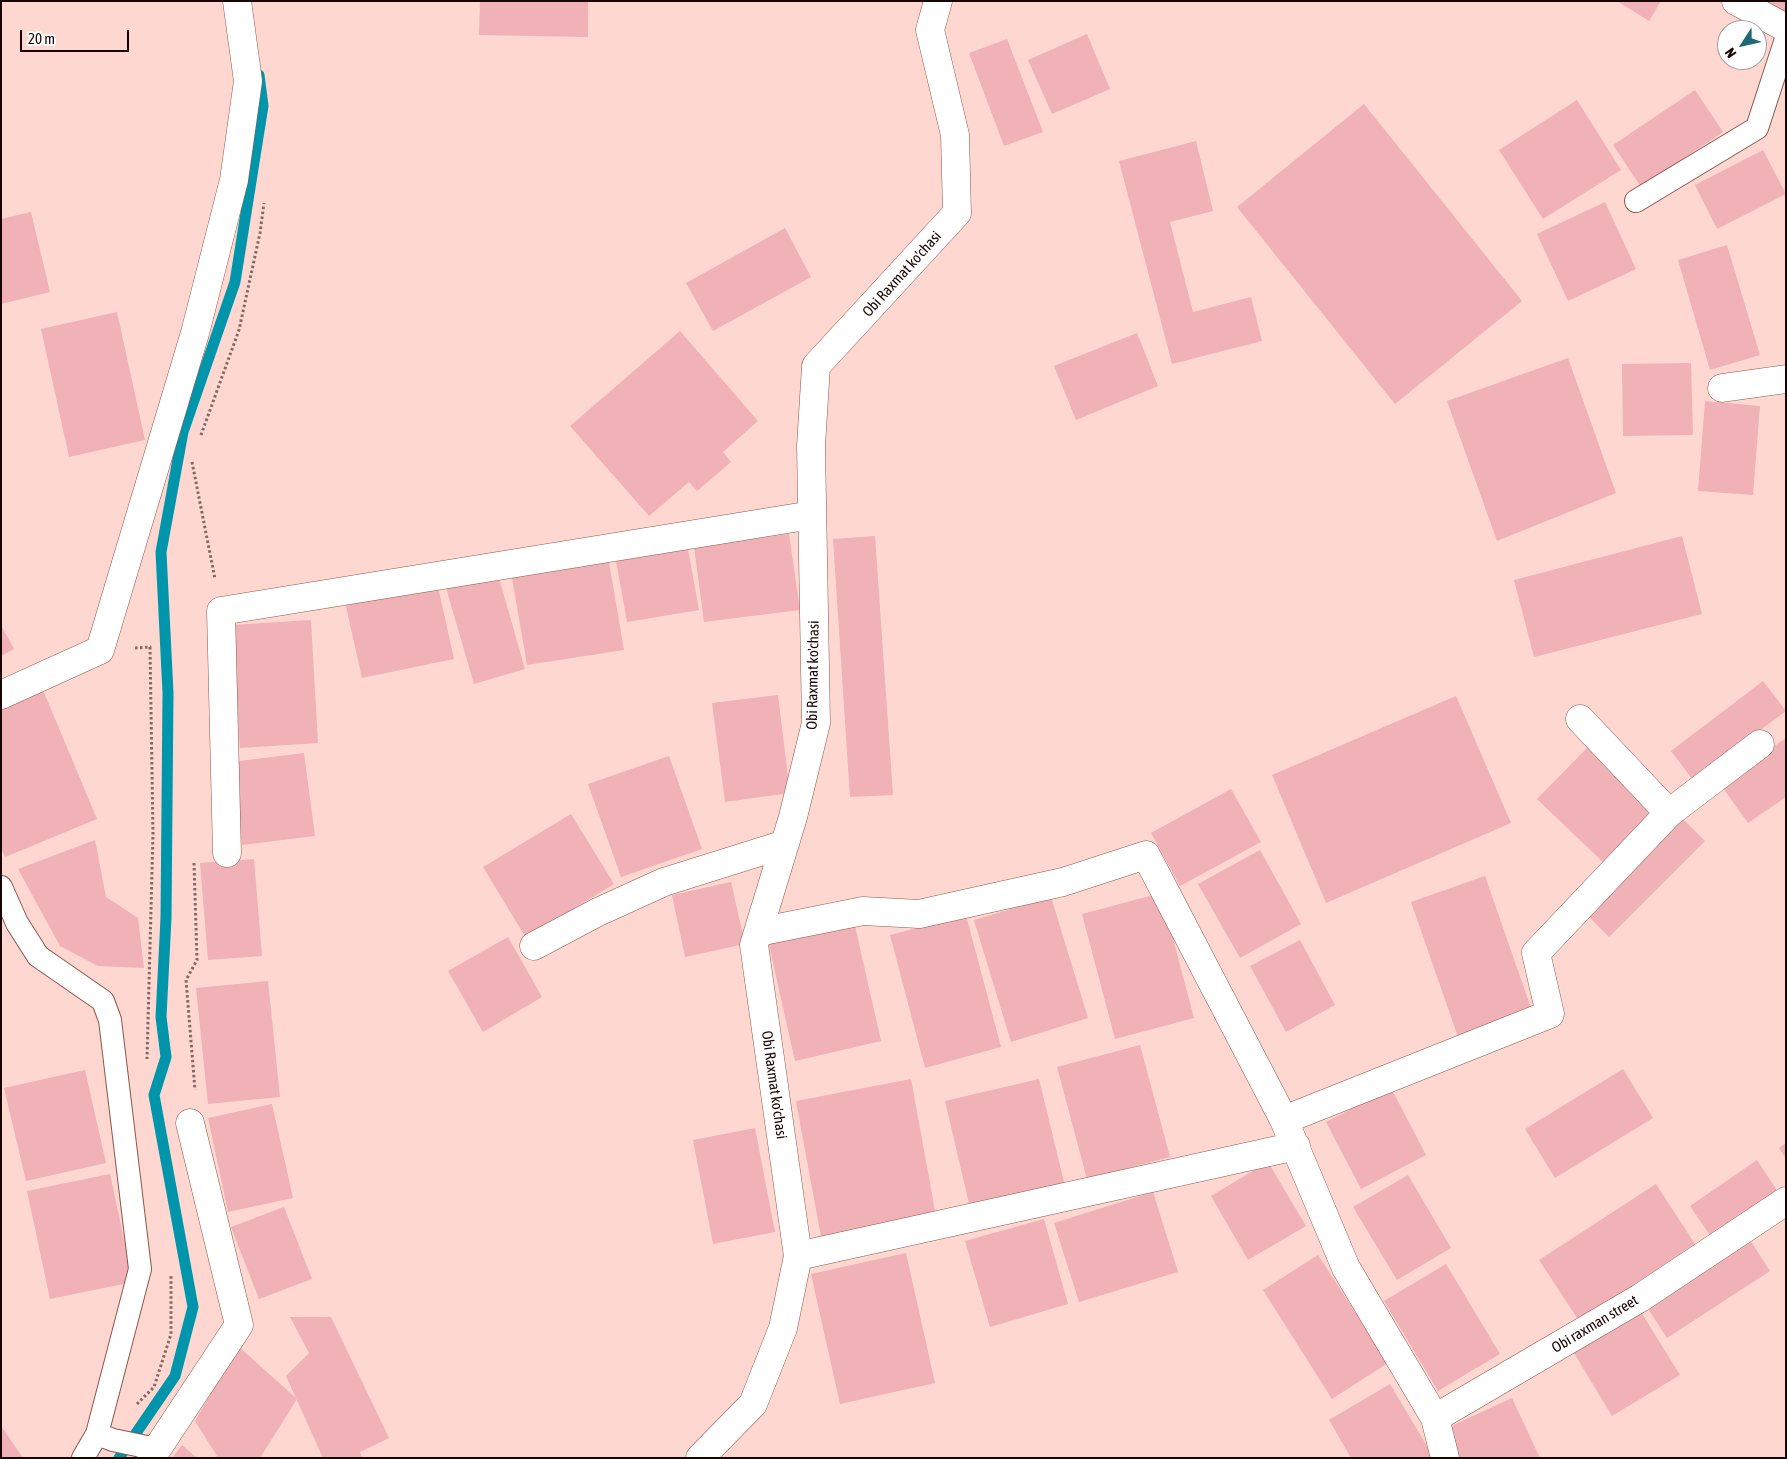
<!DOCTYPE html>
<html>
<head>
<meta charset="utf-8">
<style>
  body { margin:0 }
  #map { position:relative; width:1787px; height:1459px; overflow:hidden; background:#fed8d0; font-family:"Asap Condensed",sans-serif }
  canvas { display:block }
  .frame { position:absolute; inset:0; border:2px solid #180503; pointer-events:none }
  .north { position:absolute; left:1717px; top:20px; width:50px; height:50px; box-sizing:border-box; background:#fff; border:1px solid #a39b9a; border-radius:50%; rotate:235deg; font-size:14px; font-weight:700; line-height:20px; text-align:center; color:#180503 }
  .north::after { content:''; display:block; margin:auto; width:18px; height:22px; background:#206875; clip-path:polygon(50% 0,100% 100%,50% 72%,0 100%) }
  .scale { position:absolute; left:20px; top:30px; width:109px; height:22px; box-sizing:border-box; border:2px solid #180503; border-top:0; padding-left:6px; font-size:15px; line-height:18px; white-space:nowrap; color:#180503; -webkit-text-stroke:4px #fff; paint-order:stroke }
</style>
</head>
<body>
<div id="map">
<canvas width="1787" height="1459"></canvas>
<div class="frame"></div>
<div class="north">N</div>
<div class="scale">20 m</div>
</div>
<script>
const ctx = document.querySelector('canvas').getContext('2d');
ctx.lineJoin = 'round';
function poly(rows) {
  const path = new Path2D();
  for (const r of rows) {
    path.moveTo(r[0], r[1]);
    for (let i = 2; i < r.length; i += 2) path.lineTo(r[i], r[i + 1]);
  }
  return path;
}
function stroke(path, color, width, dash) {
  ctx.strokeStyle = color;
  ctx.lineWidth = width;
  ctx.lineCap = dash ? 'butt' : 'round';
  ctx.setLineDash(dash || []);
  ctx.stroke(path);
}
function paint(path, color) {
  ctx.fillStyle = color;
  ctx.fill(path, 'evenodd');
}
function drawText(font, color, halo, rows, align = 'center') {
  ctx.font = font + ' "Asap Condensed",sans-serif';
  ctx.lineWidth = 5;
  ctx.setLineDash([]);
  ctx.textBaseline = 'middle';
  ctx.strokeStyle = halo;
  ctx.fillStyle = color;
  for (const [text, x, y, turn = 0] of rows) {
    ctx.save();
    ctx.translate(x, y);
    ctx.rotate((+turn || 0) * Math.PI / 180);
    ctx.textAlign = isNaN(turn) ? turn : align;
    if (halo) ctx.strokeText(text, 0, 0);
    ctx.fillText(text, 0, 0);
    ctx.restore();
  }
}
stroke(poly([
  [119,1458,175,1376,193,1307,154,1095,166,1057,161,1017,166,918,168,693,161,552,183,432,235,282,263,106,259,75]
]), '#0095ab', 11);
paint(poly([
  [480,1,588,1,588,37,479,35],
  [1617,1,1661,1,1649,21],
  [1760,1,1786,1,1786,14],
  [1087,34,1110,89,1052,114,1028,60],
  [1007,39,1043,132,1004,146,969,53],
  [1695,90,1723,132,1641,187,1613,145],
  [1577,100,1621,170,1543,219,1499,150],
  [1364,104,1522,301,1395,404,1237,207],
  [1196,141,1213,211,1170,222,1193,312,1251,297,1262,341,1172,364,1119,161],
  [1763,150,1786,194,1717,229,1695,185],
  [1605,202,1636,269,1568,301,1537,234],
  [31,212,50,292,1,304,1,219],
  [785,228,811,277,713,331,686,283],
  [1727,245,1760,355,1710,370,1678,260],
  [117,312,145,440,69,457,41,329],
  [680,331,758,421,723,452,731,462,697,491,689,482,649,516,570,426],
  [1137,333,1158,386,1076,420,1054,366],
  [1568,358,1616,493,1497,541,1447,401],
  [1691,363,1693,435,1623,436,1622,364],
  [1705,401,1760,406,1753,495,1698,491],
  [789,534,800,610,704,622,694,547],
  [875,536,893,795,850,797,833,539],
  [1682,536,1702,614,1534,657,1514,580],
  [688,549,699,610,627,622,616,561],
  [609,562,624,650,527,665,512,578],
  [499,578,525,669,474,684,446,588],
  [437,582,454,659,362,678,345,602],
  [311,620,318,743,240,748,232,625],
  [1,625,14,649,1,656],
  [1763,681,1786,711,1693,780,1671,751],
  [43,690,97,819,5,857,1,848,1,707],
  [778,695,790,793,725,802,712,703],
  [1456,696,1511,823,1326,903,1272,775],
  [1786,738,1786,797,1748,823,1720,784],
  [1590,745,1658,810,1606,865,1537,799],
  [304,753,315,836,242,845,231,762],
  [669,756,702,849,621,877,588,784],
  [1231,789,1261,842,1180,886,1151,833],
  [571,814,614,884,526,938,483,867],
  [1679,815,1705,841,1609,937,1583,911],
  [95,840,106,897,138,918,144,968,98,966,60,946,18,869],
  [1260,850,1301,924,1240,958,1198,884],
  [254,859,262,956,208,960,200,863],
  [1485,876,1532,1011,1458,1037,1411,902],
  [731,882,745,944,685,957,672,895],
  [1161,893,1194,1018,1115,1039,1082,914],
  [1051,897,1088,1018,1011,1042,974,920],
  [966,915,1001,1047,925,1068,890,935],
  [853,917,881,1041,795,1061,767,936],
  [508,937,542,997,483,1032,448,971],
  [1300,940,1335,1005,1286,1032,1250,966],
  [268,981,280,1097,208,1104,196,988],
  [1140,1045,1170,1157,1087,1179,1057,1067],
  [1623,1069,1653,1118,1555,1178,1525,1129],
  [85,1070,106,1163,26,1181,4,1088],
  [911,1079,936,1216,821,1237,796,1101],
  [1039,1079,1065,1186,970,1208,945,1101],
  [1391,1088,1426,1155,1361,1189,1326,1122],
  [272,1104,293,1198,228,1212,208,1118],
  [755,1128,775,1232,713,1244,693,1140],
  [1786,1143,1786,1159,1779,1148],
  [1757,1160,1778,1192,1711,1237,1690,1206],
  [1268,1162,1306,1226,1248,1260,1211,1196],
  [110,1174,133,1282,50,1299,27,1191],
  [1408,1175,1451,1248,1397,1280,1353,1207],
  [1656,1184,1695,1244,1579,1321,1539,1260],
  [1153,1192,1178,1272,1079,1302,1054,1223],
  [284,1207,312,1279,259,1299,231,1227],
  [1044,1219,1068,1304,990,1327,965,1241],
  [1748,1237,1770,1271,1667,1338,1645,1304],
  [906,1253,935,1383,840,1404,811,1274],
  [1318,1255,1388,1363,1332,1399,1263,1290],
  [1446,1264,1500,1354,1438,1391,1384,1301],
  [1641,1312,1680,1375,1612,1416,1574,1353],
  [290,1317,331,1317,389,1438,360,1452,362,1458,323,1458,286,1376,309,1353],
  [238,1346,297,1399,260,1458,215,1458,217,1456,195,1421],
  [1390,1384,1434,1458,1351,1458,1329,1420],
  [1512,1398,1540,1458,1458,1458,1445,1429],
  [1,1426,23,1458,1,1458],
  [182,1445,197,1458,172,1458]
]), '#f0b1b7');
const service = poly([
  [1636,201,1757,128,1786,39],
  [1,887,17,923,38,956,103,1001,110,1020,140,1269,97,1434,83,1458],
  [97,1434,113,1440,156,1449]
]);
const minor = poly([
  [1736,1,1786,28],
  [1722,388,1786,379],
  [1,695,100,650,195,333,234,180,248,81,237,1],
  [1580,719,1669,813],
  [227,853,221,611,812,515],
  [758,932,863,911,919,914,1063,882,1146,855,1284,1120,1346,1268,1435,1418],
  [534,946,598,912,664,882,785,844],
  [1284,1120,1550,1014,1536,953,1669,813,1760,744],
  [798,1256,1296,1146],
  [151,1458,239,1325,190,1123],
  [700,1458,753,1404,783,1328,798,1256,754,945,793,817,816,723,811,446,816,366,957,213,955,135,930,30,938,1],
  [1445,1458,1435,1418,1640,1298,1786,1201]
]);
stroke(service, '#8d574c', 24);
stroke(minor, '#8d574c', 29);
stroke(poly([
  [201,435,239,330,260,233,264,203],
  [192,462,215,579],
  [135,648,150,647,153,834,147,1059],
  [194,863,197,960,186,980,195,1090],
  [137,1404,154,1387,171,1334,171,1275]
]), '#846863', 3, [2.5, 2.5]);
stroke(service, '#fff', 22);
stroke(minor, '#fff', 28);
drawText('15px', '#180503', '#fff', [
  ["Obi Raxmat ko'chasi",902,274,-48],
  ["Obi Raxmat ko'chasi",813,675,-89],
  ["Obi Raxmat ko'chasi",774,1085,82],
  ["Obi raxman street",1595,1324,-31]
]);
</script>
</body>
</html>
